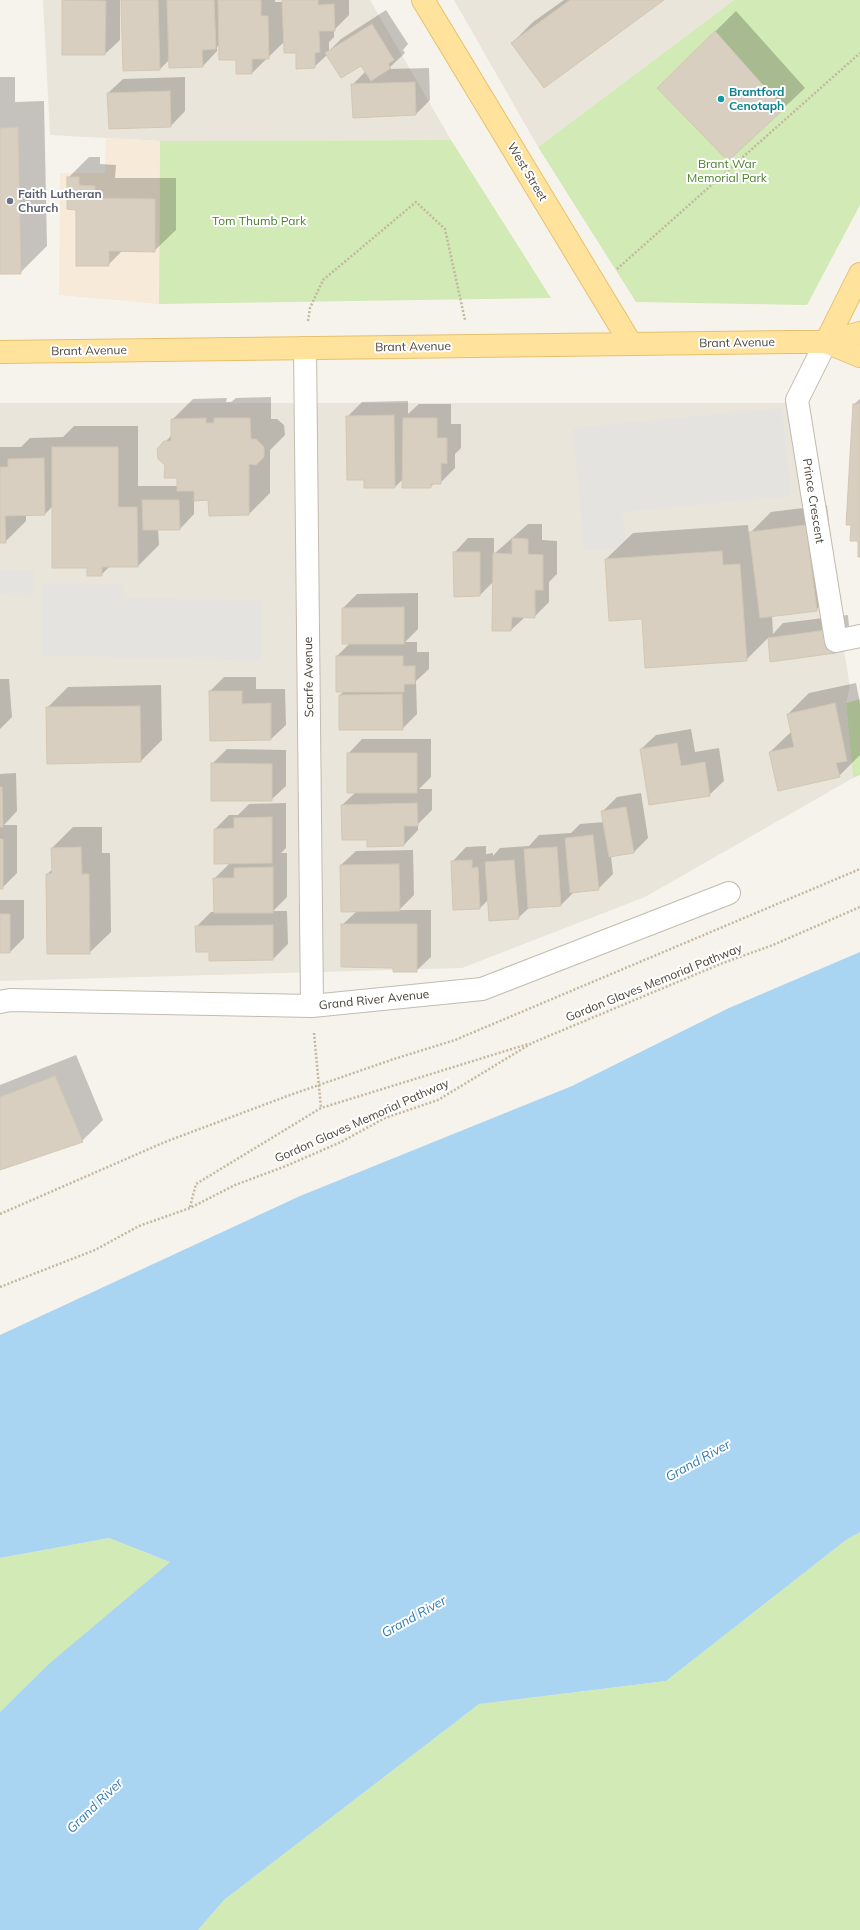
<!DOCTYPE html>
<html>
<head>
<meta charset="utf-8">
<style>
  body { margin:0 }
  canvas { display:block; background:#f6f3ec }
</style>
</head>
<body>
<canvas width="860" height="1930"></canvas>
<script>
const ctx = document.querySelector('canvas').getContext('2d');
ctx.lineJoin = 'round';
function paint(path, color) {
  ctx.fillStyle = color;
  ctx.fill(path, 'evenodd');
}
function poly(rows) {
  const path = new Path2D();
  for (const r of rows) {
    path.moveTo(r[0], r[1]);
    for (let i = 2; i < r.length; i += 2) path.lineTo(r[i], r[i + 1]);
  }
  return path;
}
function stroke(path, color, width, dash) {
  ctx.strokeStyle = color;
  ctx.lineWidth = width;
  ctx.lineCap = dash ? 'butt' : 'round';
  ctx.setLineDash(dash || []);
  ctx.stroke(path);
}
function drawText(font, color, halo, rows, align = 'center') {
  ctx.font = font + ' Mulish,sans-serif';
  ctx.lineWidth = 4;
  ctx.setLineDash([]);
  ctx.textBaseline = 'middle';
  ctx.strokeStyle = halo;
  ctx.fillStyle = color;
  for (const [text, x, y, turn = 0] of rows) {
    ctx.save();
    ctx.translate(x, y);
    ctx.rotate((+turn || 0) * Math.PI / 180);
    ctx.textAlign = isNaN(turn) ? turn : align;
    if (halo) ctx.strokeText(text, 0, 0);
    ctx.fillText(text, 0, 0);
    ctx.restore();
  }
}
paint(poly([
  [43,0,370,0,451,140,160,141,50,135],
  [454,0,734,0,538,147],
  [0,403,808,403,809,438,850,687,846,703,853,778,645,897,462,968,0,981]
]), '#eae5da');
paint(poly([
  [106,138,160,141,159,304,59,295,60,173,105,173]
]), '#f7ead8');
paint(poly([
  [734,0,860,0,860,205,807,305,636,302,538,147],
  [451,140,551,298,159,304,160,141],
  [860,699,860,775,853,778,846,703],
  [860,1532,860,1930,198,1930,224,1900,479,1704,666,1681,846,1540],
  [109,1538,170,1562,51,1663,0,1712,0,1558]
]), '#d2eab5');
paint(poly([
  [782,408,791,496,623,512,626,547,584,551,573,428],
  [0,570,34,571,33,596,0,595],
  [43,583,124,585,124,598,262,601,261,661,41,655]
]), '#e5e3e0');
paint(poly([
  [860,952,860,1532,846,1540,666,1681,479,1704,224,1900,198,1930,0,1930,0,1712,50,1663,170,1562,109,1538,0,1558,0,1335,300,1196,572,1086,729,1008]
]), '#a9d4f2');
paint(poly([
  [64,0,120,0,120,40,105,54,63,54],
  [122,0,275,0,275,2,283,2,283,0,349,0,349,15,334,30,334,37,329,42,329,51,341,39,386,10,408,44,403,50,405,53,388,69,429,68,430,100,416,114,352,85,366,71,361,64,327,55,314,67,284,42,252,73,220,44,217,47,217,51,203,66,170,59,160,69],
  [564,0,662,0,512,43,533,22],
  [736,11,805,88,728,160,658,88],
  [0,77,15,77,15,102,44,101,47,246,20,273,0,273],
  [185,77,185,111,171,126,108,93,123,79],
  [89,157,100,157,100,164,116,165,115,178,176,178,176,230,154,251,123,250,108,265,77,209,68,178],
  [271,397,271,419,277,419,284,425,285,435,270,450,270,493,249,514,209,499,194,500,194,514,180,529,158,529,159,545,138,566,110,566,101,575,88,567,53,506,45,514,26,515,26,521,5,542,0,542,0,447,21,447,30,438,63,437,74,426,138,426,138,486,178,486,178,477,165,442,172,435,172,420,193,399,227,398,226,402,231,402,236,398],
  [860,399,860,556,854,404],
  [408,401,408,414,419,404,451,404,451,424,461,424,461,448,455,454,455,468,440,483,435,483,430,487,403,479,395,487,365,479,347,417,362,402],
  [827,505,837,588,816,610,772,615,773,634,783,623,848,615,850,638,836,652,771,660,769,637,746,660,643,618,606,559,633,533,748,525,749,534,771,512],
  [528,524,542,524,542,540,557,541,557,574,549,582,549,602,534,617,525,617,511,630,494,581,480,595,454,553,468,538,494,538,494,554],
  [418,593,418,629,405,642,417,642,417,652,429,652,429,669,416,681,417,714,402,729,340,695,344,691,337,656,350,643,343,608,357,594],
  [224,677,256,677,256,689,285,689,286,725,271,739,211,740,210,691],
  [0,679,9,679,12,717,0,729],
  [856,683,860,703,860,755,839,776,770,752,792,731,788,714,809,693],
  [161,685,162,740,141,761,48,763,47,708,68,687],
  [691,729,695,752,719,748,724,781,709,795,641,749,656,735],
  [362,739,431,739,431,777,419,789,432,789,432,810,418,824,418,830,404,845,369,839,342,805,356,792,348,754],
  [227,749,286,750,286,786,271,800,212,764],
  [16,773,17,811,4,825,17,825,17,873,2,888,0,888,0,774],
  [641,793,648,838,634,852,611,856,613,874,598,889,574,892,561,905,530,907,518,918,489,899,480,908,454,909,452,862,466,847,486,846,486,854,493,853,493,856,500,848,529,846,539,835,571,833,580,824,604,822,602,812,617,797],
  [286,803,286,848,281,853,287,853,287,897,273,911,287,911,288,944,273,959,210,960,210,951,196,927,211,912,215,912,214,879,230,863,215,829,229,815,238,815,249,804],
  [73,827,102,827,102,853,110,853,111,932,89,953,47,874,53,869,52,848],
  [413,850,414,895,399,910,431,910,431,957,416,971,394,967,342,925,357,911,341,865,356,851],
  [0,900,24,900,24,938,10,952,0,952],
  [76,1055,103,1120,82,1141,0,1169,0,1085]
]), '#0003');
const building = poly([
  [62,0,106,1,105,55,62,55,62,0],
  [121,0,158,0,160,70,123,71,121,0],
  [167,0,214,0,216,49,202,50,203,67,169,68,167,0],
  [218,0,261,0,261,16,268,16,269,59,252,59,252,74,236,74,236,60,219,60,218,0],
  [282,0,318,0,318,5,334,4,335,31,319,31,320,52,315,53,315,68,296,69,296,53,284,53,282,0],
  [570,0,664,0,544,88,511,43,570,0],
  [372,24,394,60,388,64,391,68,371,81,361,66,341,78,325,53,372,24],
  [715,31,784,109,728,161,657,88,715,31],
  [415,82,416,115,353,118,351,84,415,82],
  [170,91,171,127,109,129,107,93,170,91],
  [18,127,21,274,0,274,0,128,18,127],
  [67,177,79,177,79,185,95,186,95,198,155,199,155,252,109,251,109,266,76,266,76,210,67,209,67,177],
  [853,404,860,404,860,557,858,557,858,541,850,541,851,525,846,525,853,404],
  [394,415,395,488,364,488,364,480,347,480,346,416,394,415],
  [206,418,206,423,214,423,214,418,250,418,251,439,256,439,264,447,264,457,256,465,249,464,249,515,209,516,208,500,194,501,194,491,177,491,177,478,164,478,165,465,158,459,157,449,164,441,171,441,171,419,206,418],
  [403,418,437,418,437,438,447,438,447,464,441,463,441,484,431,484,431,488,402,488,403,418],
  [52,447,118,447,118,507,137,507,138,567,102,567,102,576,87,576,87,568,52,568,52,447],
  [44,458,45,515,5,516,6,543,0,543,0,467,8,467,8,459,44,458],
  [142,500,179,500,180,530,143,530,142,500],
  [806,525,817,611,760,618,749,532,806,525],
  [512,538,528,539,528,554,543,555,543,590,535,590,535,618,512,617,511,631,492,631,493,553,512,554,512,538],
  [722,551,723,565,740,564,747,661,645,668,642,619,609,621,605,559,722,551],
  [453,552,480,552,480,596,454,597,453,552],
  [404,607,404,644,342,644,342,608,404,607],
  [834,629,836,653,770,662,768,638,834,629],
  [336,656,403,656,403,666,415,666,415,684,404,684,404,692,336,692,336,656],
  [209,691,242,691,242,704,271,703,271,740,210,741,209,691],
  [402,694,403,730,339,730,339,695,402,694],
  [835,703,847,761,836,763,840,777,778,791,769,752,794,747,787,714,835,703],
  [140,706,141,762,47,764,46,707,140,706],
  [677,743,681,766,705,762,710,796,649,805,640,749,677,743],
  [347,753,417,753,417,793,347,793,347,753],
  [211,763,272,764,272,801,211,801,211,763],
  [0,787,2,787,3,827,0,827,0,787],
  [417,803,418,826,404,826,404,846,367,847,367,840,342,840,341,805,417,803],
  [626,807,634,853,609,857,601,811,626,807],
  [272,817,272,863,214,864,214,829,234,828,234,818,272,817],
  [593,835,599,890,570,893,565,838,593,835],
  [0,839,3,839,3,889,0,889,0,839],
  [81,847,82,874,89,874,90,954,47,954,46,874,52,873,51,848,81,847],
  [557,847,561,906,528,908,524,849,557,847],
  [472,860,472,868,478,867,480,909,453,910,451,861,472,860],
  [514,860,519,919,489,921,485,862,514,860],
  [399,864,400,911,341,912,340,865,399,864],
  [273,867,273,913,214,913,213,878,234,878,234,868,273,867],
  [0,914,10,914,10,953,0,953,0,914],
  [341,924,417,924,417,972,393,972,393,968,341,967,341,924],
  [273,925,273,960,209,961,209,952,196,952,195,926,273,925],
  [55,1076,83,1142,0,1170,0,1097,55,1076]
]);
paint(building, '#d8cfc1');
stroke(building, '#d3c7b4', 1);
const minor = poly([
  [826,342,797,400,836,641,860,636],
  [305,348,312,1006],
  [0,1002,10,1000,312,1006,482,989,729,893]
]);
const major = poly([
  [423,0,631,344],
  [826,342,860,274],
  [826,342,860,356],
  [0,352,790,342,826,342,860,333]
]);
stroke(minor, '#c2bbae', 24);
stroke(major, '#e6c16a', 24);
stroke(poly([
  [617,269,860,53],
  [308,321,310,308,323,280,416,202,445,229,465,320],
  [314,1033,321,1108],
  [190,1207,196,1184,321,1108,528,1044],
  [0,1214,165,1142,290,1095,394,1059,455,1040,860,869],
  [0,1287,95,1250,139,1226,190,1208,235,1185,286,1166,341,1142,385,1118,438,1100,532,1043,723,963,773,945,860,907]
]), '#c4b79f', 2.5, [2, 2]);
stroke(minor, '#fff', 22);
stroke(major, '#ffe39c', 22);
for (const [x, y, r, color] of [
  [721,99,4,"#0f9aa8"],
  [10,201,4,"#6b7280"]
]) {
  const dot = new Path2D();
  dot.arc(x, y, r, 0, 2 * Math.PI);
  ctx.fillStyle = color;
  ctx.fill(dot);
  stroke(dot, '#fff', 1.5);
}
drawText('bold 12px', '#0d838f', '#fff', [
  ["Brantford",729,92],
  ["Cenotaph",729,106]
], 'left');
drawText('12px', '#4a7f2a', '#fff', [
  ["Brant War",727,164],
  ["Memorial Park",727,178],
  ["Tom Thumb Park",259,221]
]);
drawText('12px', '#4b4439', '#fff', [
  ["West Street",527,172,59],
  ["Brant Avenue",737,343,-1],
  ["Brant Avenue",413,347,-1],
  ["Brant Avenue",89,351,-1],
  ["Prince Crescent",813,501,81],
  ["Scarfe Avenue",309,677,-91],
  ["Gordon Glaves Memorial Pathway",654,983,-22],
  ["Grand River Avenue",374,1000,-6],
  ["Gordon Glaves Memorial Pathway",362,1121,-24]
]);
drawText('bold 12px', '#5b616d', '#fff', [
  ["Faith Lutheran",18,194],
  ["Church",18,208]
], 'left');
drawText('italic 13px', '#2e7ab2', '#fff', [
  ["Grand River",698,1461,-29],
  ["Grand River",414,1617,-29],
  ["Grand River",95,1806,-44]
]);
</script>
</body>
</html>
